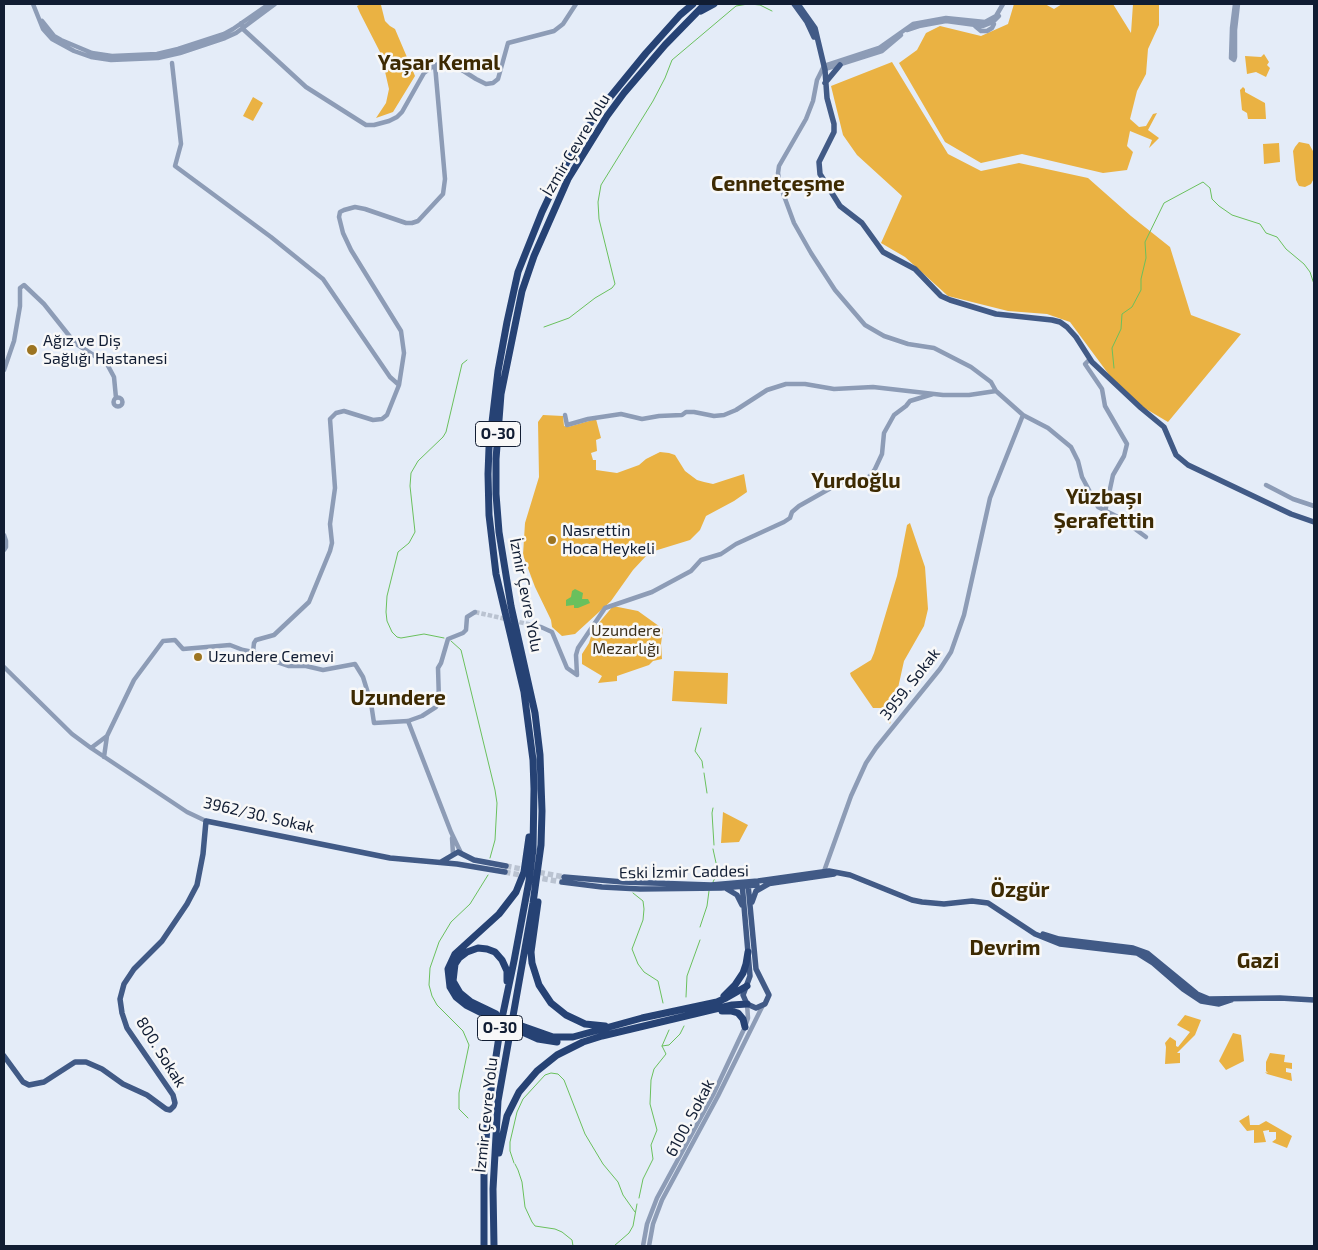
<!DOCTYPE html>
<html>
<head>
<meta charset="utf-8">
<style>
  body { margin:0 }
  #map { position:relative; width:1318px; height:1250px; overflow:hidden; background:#e4ecf8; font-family:"Exo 2",sans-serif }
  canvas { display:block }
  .frame { position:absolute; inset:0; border:5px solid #111d33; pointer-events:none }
</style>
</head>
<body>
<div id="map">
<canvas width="1318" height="1250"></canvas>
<div class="frame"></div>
</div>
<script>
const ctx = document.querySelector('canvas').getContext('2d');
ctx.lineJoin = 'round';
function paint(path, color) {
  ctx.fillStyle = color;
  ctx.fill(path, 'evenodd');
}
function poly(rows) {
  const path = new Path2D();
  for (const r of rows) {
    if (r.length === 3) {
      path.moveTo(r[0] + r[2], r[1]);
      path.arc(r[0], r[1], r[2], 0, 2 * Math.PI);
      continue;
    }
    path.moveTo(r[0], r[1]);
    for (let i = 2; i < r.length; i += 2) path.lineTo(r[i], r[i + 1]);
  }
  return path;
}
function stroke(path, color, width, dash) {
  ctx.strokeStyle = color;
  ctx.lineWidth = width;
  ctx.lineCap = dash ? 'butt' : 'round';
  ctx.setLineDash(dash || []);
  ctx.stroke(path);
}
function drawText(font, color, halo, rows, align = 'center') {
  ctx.font = font + ' "Exo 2",sans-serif';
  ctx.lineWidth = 5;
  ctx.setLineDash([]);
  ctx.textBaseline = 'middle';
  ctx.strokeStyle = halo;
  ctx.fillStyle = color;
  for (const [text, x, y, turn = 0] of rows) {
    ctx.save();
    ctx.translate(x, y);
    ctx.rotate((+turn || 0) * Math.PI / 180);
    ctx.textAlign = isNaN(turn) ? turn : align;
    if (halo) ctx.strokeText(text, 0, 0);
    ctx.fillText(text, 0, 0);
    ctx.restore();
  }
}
paint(poly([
  [1014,4,1045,4,1054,9,1062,4,1113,4,1131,33,1133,4,1159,4,1159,25,1148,49,1146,74,1137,91,1130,119,1139,127,1146,126,1153,114,1157,113,1148,130,1159,138,1149,148,1152,140,1130,131,1127,146,1133,152,1127,170,1103,173,1022,154,981,163,945,142,899,63,917,50,926,33,940,26,981,36,1008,24],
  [359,5,381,5,385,21,390,26,395,29,415,76,393,112,376,118,386,103,389,89,381,54,360,13,357,6],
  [1264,54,1269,62,1267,65,1270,68,1266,77,1256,72,1247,74,1245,56,1261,57],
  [892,62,948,154,981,171,1019,163,1088,178,1131,216,1170,247,1191,315,1241,334,1168,422,1141,406,1110,376,1070,322,1047,314,1008,311,948,296,905,257,881,243,902,196,857,155,843,135,831,86],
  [1243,87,1245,89,1245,92,1265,103,1266,119,1248,119,1247,113,1242,110,1240,90],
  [253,97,263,103,253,121,243,116],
  [1299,142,1309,144,1313,151,1314,178,1311,184,1305,187,1299,186,1296,180,1293,151,1295,147],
  [1279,143,1280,162,1264,164,1263,144],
  [543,415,563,416,564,426,568,427,596,419,601,438,596,440,597,451,591,453,593,460,596,460,596,470,617,473,639,465,646,459,660,452,669,453,675,455,685,471,697,480,704,482,713,484,744,474,747,492,734,501,706,516,700,530,690,540,651,552,647,555,633,570,611,601,575,634,562,636,552,627,551,620,535,587,523,555,525,523,539,477,538,422],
  [910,523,925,567,928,609,924,626,904,661,890,724,882,708,873,708,851,676,850,673,871,660,874,653,897,576,907,525],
  [613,606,638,611,663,629,661,644,662,659,653,661,649,665,617,676,617,681,598,683,602,676,582,664,582,654,589,643,593,630],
  [674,671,728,673,727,704,672,701],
  [723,812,748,825,739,842,721,843],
  [1185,1015,1201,1020,1195,1035,1177,1053,1180,1053,1180,1063,1165,1064,1166,1047,1165,1043,1170,1037,1176,1041,1176,1046,1178,1047,1190,1032,1177,1025],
  [1233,1033,1241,1035,1244,1061,1226,1070,1219,1061],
  [1270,1053,1285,1055,1284,1062,1292,1063,1292,1069,1286,1068,1286,1072,1291,1073,1292,1081,1267,1074,1265,1072,1268,1073,1266,1071,1266,1062],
  [1249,1115,1250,1125,1259,1125,1266,1121,1292,1136,1287,1148,1272,1142,1276,1139,1276,1132,1269,1132,1269,1130,1263,1131,1266,1142,1254,1143,1254,1130,1247,1131,1239,1121]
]), '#eab243');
paint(poly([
  [575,589,583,593,582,599,588,599,590,603,578,608,574,608,574,605,566,606,566,600,571,597,572,591]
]), '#6ac05d');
stroke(poly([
  [750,4,760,5,772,11],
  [544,327,569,318,595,298,612,288,615,284,599,219,598,202,601,185,653,101,665,78,672,60,736,6,748,4],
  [1114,368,1112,348,1121,329,1122,314,1132,307,1141,290,1141,279,1146,258,1145,242,1164,203,1203,182,1210,188,1212,199,1219,206,1232,215,1260,224,1266,233,1277,237,1286,249,1304,264,1310,272,1314,284],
  [444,638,424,634,401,638,397,637,392,632,387,621,386,612,387,596,398,552,409,543,415,532,410,486,411,473,418,461,443,437,446,432,462,364,467,360],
  [451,641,461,650,495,790,497,803,495,840,490,858],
  [701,728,695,751,702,761,703,768],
  [704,773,707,793],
  [713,808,712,813,714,845],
  [713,849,718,872,713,882],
  [633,893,643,901,644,909,643,920,632,949,638,964,644,972,658,981,663,1003],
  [700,927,707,906,709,891],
  [686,997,687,976,700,940],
  [662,1046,669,1045,680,1034,684,1026],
  [468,1118,459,1109,459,1093,469,1045,463,1031,437,1005,432,996,429,985,430,968,439,942,451,922,470,904,488,875],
  [514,1163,510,1151,510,1142,517,1112,523,1099,545,1075,551,1073,558,1074,564,1080,585,1134,603,1164,618,1182,623,1195,635,1212],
  [515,1164,518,1170,522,1182,525,1207,532,1222,535,1226,555,1229,562,1232,572,1240,573,1246],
  [639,1198,643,1179,653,1159,651,1145,657,1130,650,1104,651,1080,654,1069,666,1054,662,1046,669,1030],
  [614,1246,629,1233,633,1226,637,1204]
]), '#6ac05d', 1);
stroke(poly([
  [475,612,541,627]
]), '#bac3d1', 4.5, [4.5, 2]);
stroke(poly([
  [506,866,564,877],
  [505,872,525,876],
  [534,877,562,882]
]), '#bac3d1', 5.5, [5.5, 3]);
stroke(poly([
  [33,4,43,29,52,39,74,51,91,57,111,60,158,58,180,53,225,38,236,33,275,4],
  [1003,4,996,16,985,22,946,18,913,24,879,48,824,66,817,80,813,101,806,119,779,166,778,173,780,185,794,223,811,253,835,290,865,325,884,336,908,344,934,348,971,367,991,382,996,391,1023,415,1048,428,1071,447,1078,461,1082,477,1098,507,1120,518,1146,537],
  [1235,4,1232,28,1231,58,1234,60,1235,57],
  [42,21,54,36,61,40,92,53,112,56,157,54,178,49,224,34,233,29,269,4],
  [241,23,244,30,306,87,358,120,366,125,374,125,389,121,397,117,402,112,424,73,435,65,444,63,451,63,476,79,486,84,493,83,498,79,508,43,554,31,563,24,576,4],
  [975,26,981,31,987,31,992,28,994,24,992,22],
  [907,30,919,26,946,21,983,26,993,22,999,16],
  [1235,57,1235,30,1238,4],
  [172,63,181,144,175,166,271,237,323,279,390,377,399,385],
  [822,70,882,51,901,35],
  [1090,359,1085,364,1102,389,1105,406,1127,444,1124,456,1113,475,1105,512],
  [4,370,14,341,20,306,20,288,24,285,44,304,75,343,107,364,114,377,116,398],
  [118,402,4.5],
  [565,415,567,425,588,419,621,414,642,419,659,416,682,415,686,412,694,412,714,416,724,415,736,410,767,390,786,384,805,384,834,389,873,387,943,395,969,395,996,391],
  [1266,485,1293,499,1314,506],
  [4,535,6,541,6,547,4,550],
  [541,627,552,632,567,668,577,675],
  [253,652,254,643,256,640,274,635,309,602,330,551,332,543,330,524,335,488,330,419,336,413,344,411,373,420,382,419,387,415,399,385,404,353,401,331,351,250,343,233,339,217,340,212,344,210,355,207,365,209,406,223,412,223,418,221,443,194,445,179,435,65],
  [4,667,72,734,91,748,187,812,206,821],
  [577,675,576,655,578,648,605,608,652,592,691,571,701,560,721,554,736,544,784,522,790,518,792,512,799,506,838,484,848,480,855,481,863,480,870,476,875,469,882,454,884,433,894,415,906,406,910,401,933,394],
  [408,721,451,832,461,853],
  [91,748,107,736],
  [104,757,107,736,134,680,163,641,175,640,183,649,230,645,243,650,253,652,257,655,289,666,306,666,323,670,355,664,363,677,371,703,374,723,408,721,422,716,436,707,439,701,438,668,441,663,448,639,463,633,466,630,467,617,475,612],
  [452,838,453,854],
  [823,874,851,796,866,763,876,748,940,669,951,652,964,615,990,498,1023,415],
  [643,1246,647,1224,657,1198,713,1095,745,1027,748,1018,747,1004],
  [649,1246,653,1224,662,1200,718,1096,763,1005]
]), '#8d9cb6', 4.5);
stroke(poly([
  [794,4,807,22,814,37],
  [798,4,815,28,825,70,827,98,834,124,834,132,819,162,820,174,840,206,862,223,883,252,915,269,941,296,950,300,996,314,1052,320,1060,322,1067,327,1076,337,1092,362,1141,408,1164,427,1176,455,1188,465,1291,514,1314,522],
  [825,83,840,65],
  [441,862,458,852,474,860,506,866],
  [564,877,623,882,711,885,758,881,829,871,850,875,912,900,922,902,944,904,972,901,988,903,1035,934,1060,944,1137,953,1153,963,1183,989,1201,1001,1219,1004,1231,1000],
  [562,882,602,887,640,889,721,888,757,885],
  [742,883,750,976,743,995,747,1004,756,1008,765,1004,769,995,756,969,748,884],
  [766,884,834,874],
  [727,889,737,895,742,905],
  [752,902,756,891,770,883],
  [1043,934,1059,939,1133,948,1147,953,1197,994,1209,999,1280,998,1314,1000],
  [4,1056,23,1082,29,1085,44,1082,75,1062,86,1062,102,1069,123,1084,147,1095,166,1109,170,1110,174,1106,175,1103,173,1095,127,1028,122,1013,120,999,124,984,134,969,162,941,187,904,197,885,203,854,206,821,390,858,457,864,505,872]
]), '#415a86', 5.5);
stroke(poly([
  [701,11,714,4],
  [538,902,531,952,532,963,539,985,551,1003,566,1015,585,1024,605,1026],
  [724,996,735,985,743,973,746,964,748,952],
  [722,1011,731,1011,738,1013,743,1019,745,1027],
  [496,1014,471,1002,460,993,453,981,455,964,459,958,467,952,478,948,487,949,495,952,502,960,507,971,507,981],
  [494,1019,466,1005,456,997,450,987,448,969,455,954,499,914,516,892,524,872,529,837],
  [519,1025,553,1037,573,1037,642,1018,717,1002,726,998,747,986],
  [518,1030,538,1039,557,1042],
  [499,1153,507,1116,519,1092,537,1071,557,1055,583,1042,602,1036,732,1005,747,1004],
  [484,1246,484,1164,489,1103,501,1023,514,961,529,881,533,849,534,789,533,760,524,692,496,574,489,515,488,474,489,448,498,371,507,322,518,272,542,212,560,174,593,119,606,102,646,53,680,15,693,4],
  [494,1246,493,1189,498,1101,533,903,541,845,542,811,540,755,535,713,511,606,499,532,496,494,496,459,501,394,522,291,534,256,568,179,607,116,624,93,665,45,705,4]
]), '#264274', 7);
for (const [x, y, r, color] of [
  [32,350,6,"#9c7421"],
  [552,540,5,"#9c7421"],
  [198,657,5,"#9c7421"]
]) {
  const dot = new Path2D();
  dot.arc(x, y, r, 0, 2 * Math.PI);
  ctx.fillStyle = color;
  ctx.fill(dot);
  stroke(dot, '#f8f8f8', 2);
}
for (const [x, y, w] of [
  [498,434,45],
  [500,1028,45]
]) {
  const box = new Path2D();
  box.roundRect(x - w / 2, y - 12.5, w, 25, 4);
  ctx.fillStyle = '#f8f8f8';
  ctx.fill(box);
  stroke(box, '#111d33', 1);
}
drawText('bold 15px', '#111d33', null, [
  ["O-30",498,434],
  ["O-30",500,1028]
]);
drawText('16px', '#111d33', '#f8f8f8', [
  ["İzmir Çevre Yolu",576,145,-59],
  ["İzmir Çevre Yolu",526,595,79],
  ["3959. Sokak",910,684,-52],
  ["3962/30. Sokak",259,815,13],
  ["Eski İzmir Caddesi",684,872,-1],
  ["800. Sokak",161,1052,58],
  ["İzmir Çevre Yolu",486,1115,-84],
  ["6100. Sokak",690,1118,-62]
]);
drawText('16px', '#111d33', '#f8f8f8', [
  ["Ağız ve Diş",43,341],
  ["Sağlığı Hastanesi",43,359],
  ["Nasrettin",562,531],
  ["Hoca Heykeli",562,549],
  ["Uzundere Cemevi",208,657]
], 'left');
drawText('16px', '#3b2f1b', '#f8f8f8', [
  ["Uzundere",626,631],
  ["Mezarlığı",626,649]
]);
drawText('bold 21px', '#3d2a02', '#f8f8f8', [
  ["Yaşar Kemal",439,63],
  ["Cennetçeşme",778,184],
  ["Yurdoğlu",856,481],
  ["Yüzbaşı",1104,497],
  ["Şerafettin",1104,521],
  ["Uzundere",398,698],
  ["Özgür",1020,890],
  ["Devrim",1005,948],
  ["Gazi",1258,961]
]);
</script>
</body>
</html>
